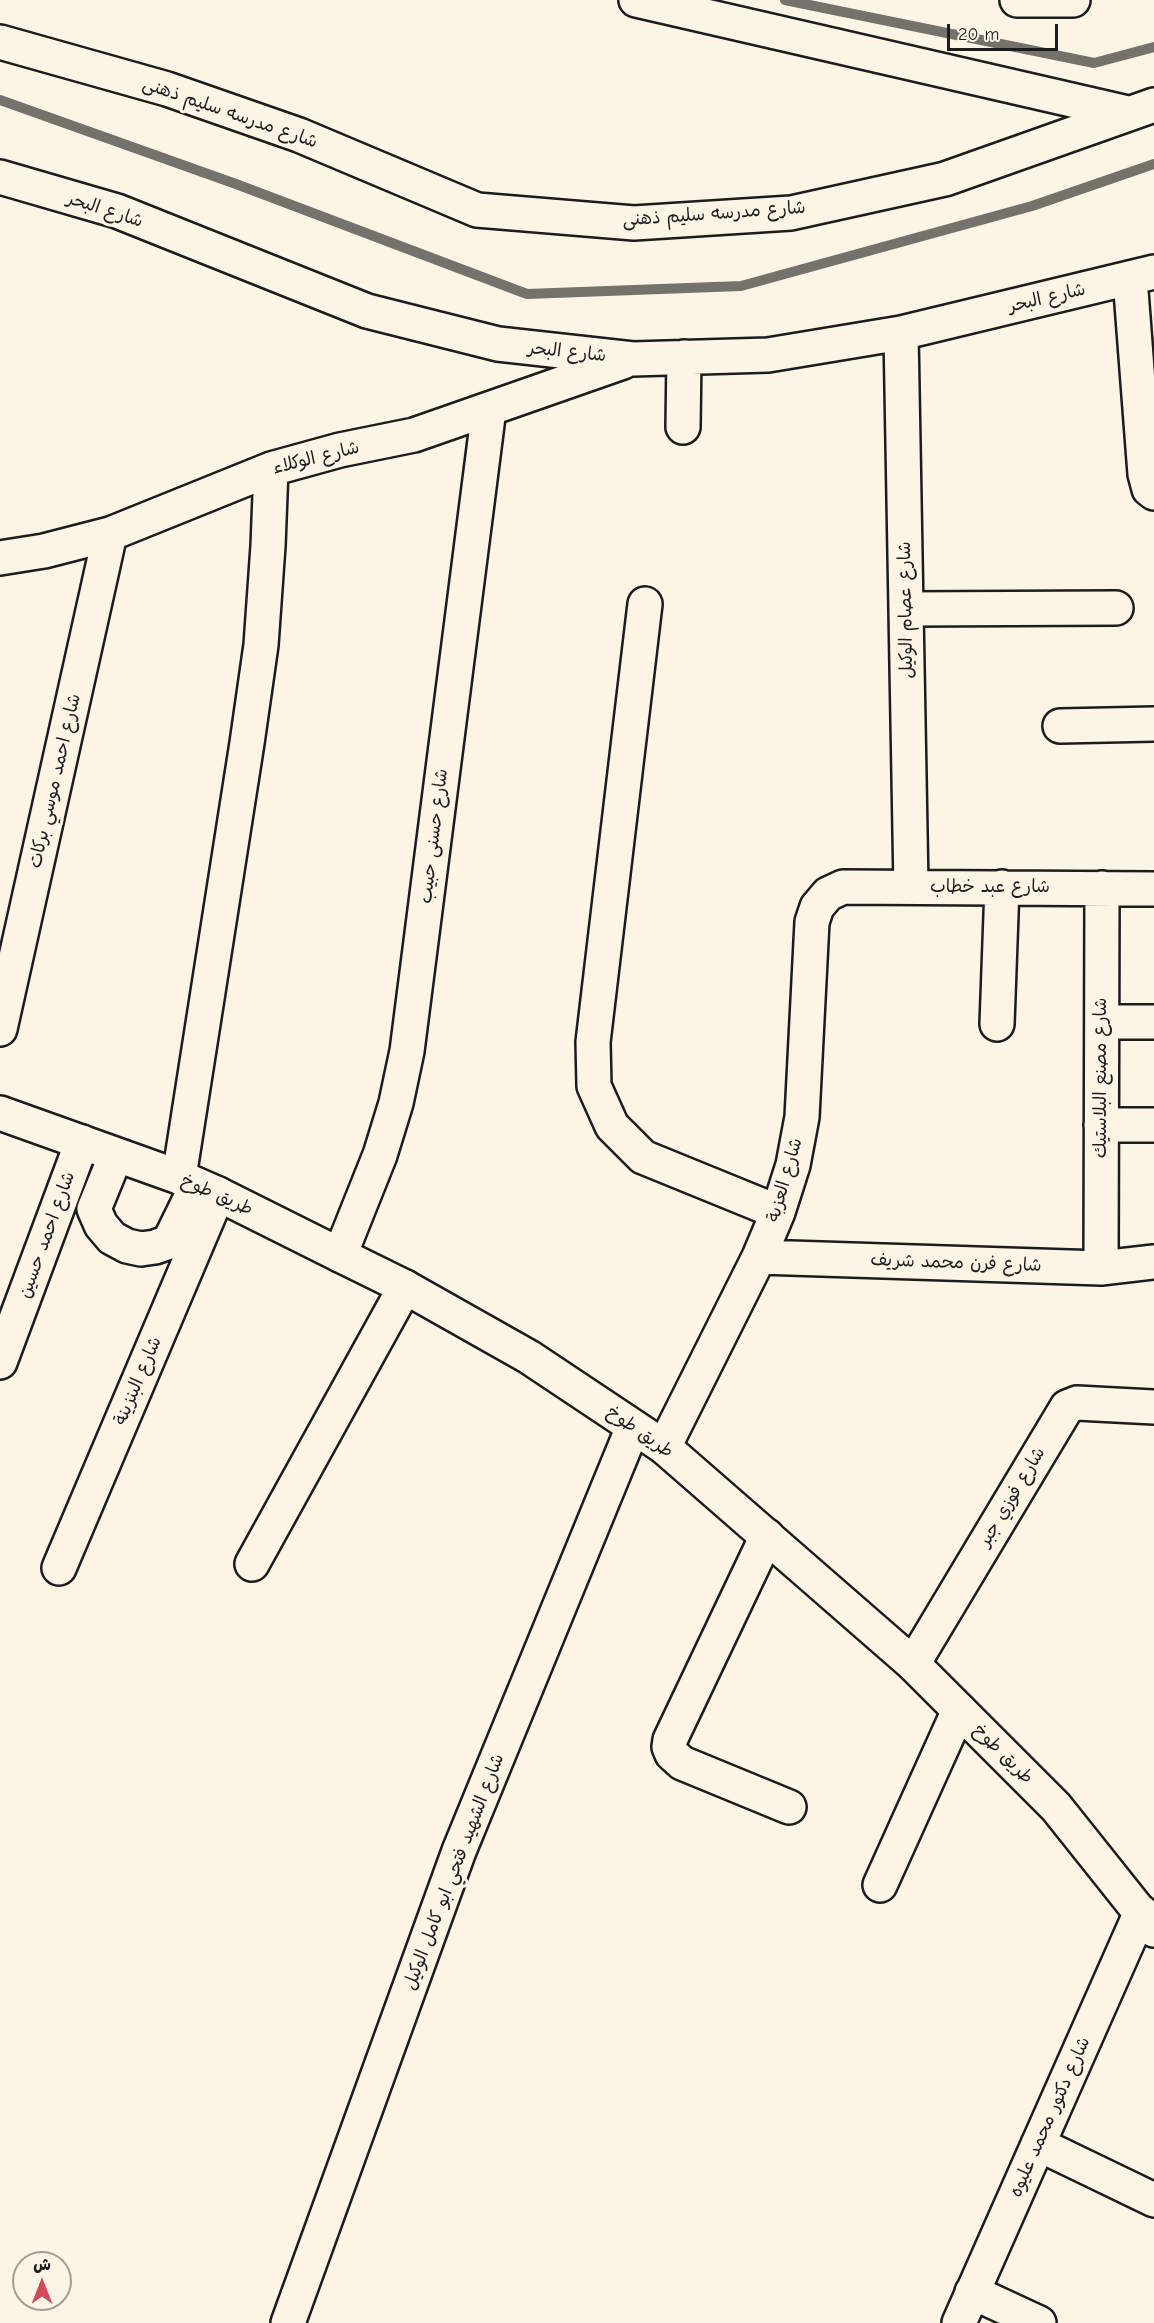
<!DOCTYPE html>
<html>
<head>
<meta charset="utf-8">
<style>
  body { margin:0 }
  #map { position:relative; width:1154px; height:2323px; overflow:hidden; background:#fcf5e5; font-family:"Comic Neue","Playpen Sans Arabic",sans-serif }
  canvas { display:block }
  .north { position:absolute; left:12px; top:2251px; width:60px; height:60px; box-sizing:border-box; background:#fcf5e5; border:2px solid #a29e95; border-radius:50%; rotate:0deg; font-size:16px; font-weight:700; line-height:24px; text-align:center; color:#1c1c1c }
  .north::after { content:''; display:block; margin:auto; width:21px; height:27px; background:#d1495b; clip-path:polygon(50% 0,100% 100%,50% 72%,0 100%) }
  .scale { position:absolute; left:947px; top:24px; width:111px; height:27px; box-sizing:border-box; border:3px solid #1c1c1c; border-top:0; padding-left:8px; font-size:18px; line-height:21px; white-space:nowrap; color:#1c1c1c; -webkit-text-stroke:4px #fcf5e5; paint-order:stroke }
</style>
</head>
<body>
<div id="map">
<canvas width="1154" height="2323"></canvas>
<div class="north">ش</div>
<div class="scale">20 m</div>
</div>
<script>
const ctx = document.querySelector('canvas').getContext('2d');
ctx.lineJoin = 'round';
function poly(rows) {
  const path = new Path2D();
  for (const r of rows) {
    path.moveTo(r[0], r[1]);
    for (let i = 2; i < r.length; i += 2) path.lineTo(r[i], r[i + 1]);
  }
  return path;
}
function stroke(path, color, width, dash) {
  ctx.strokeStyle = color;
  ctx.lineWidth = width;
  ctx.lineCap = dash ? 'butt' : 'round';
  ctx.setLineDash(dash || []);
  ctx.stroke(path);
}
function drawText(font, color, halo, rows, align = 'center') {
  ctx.font = font + ' "Comic Neue","Playpen Sans Arabic",sans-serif';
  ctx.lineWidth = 6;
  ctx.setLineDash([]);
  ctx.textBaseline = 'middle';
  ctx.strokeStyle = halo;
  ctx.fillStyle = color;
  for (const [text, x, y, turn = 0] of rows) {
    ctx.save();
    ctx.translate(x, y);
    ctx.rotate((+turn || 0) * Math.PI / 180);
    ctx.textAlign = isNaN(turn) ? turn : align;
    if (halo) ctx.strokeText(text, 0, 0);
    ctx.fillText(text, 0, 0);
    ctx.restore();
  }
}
stroke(poly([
  [785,0,1094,63,1154,47],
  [0,100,236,184,527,294,741,286,1032,206,1154,164]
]), '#75726c', 10);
const minor = poly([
  [636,0,1128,113],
  [1017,0,1073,0],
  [0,42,167,89,299,135,477,210,634,223,791,213,945,179,1154,105],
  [0,177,117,211,367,311,498,344,633,359,768,355,901,333,1154,272],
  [1130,278,1145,474,1149,489,1154,493],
  [901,333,911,887],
  [683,427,684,357],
  [0,558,44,551,110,534,271,469,340,450,414,435,623,362],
  [645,604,593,1042,594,1086,612,1126,643,1157,778,1212],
  [906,609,1116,608],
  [1060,726,1154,724],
  [1102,1022,1154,1022],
  [997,1024,1002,887],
  [0,1029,110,534],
  [1101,1125,1154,1125],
  [116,1155,94,1209,101,1225,112,1238,127,1246,141,1249,155,1247,169,1242,197,1185],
  [179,1177,247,743,261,645,268,546,271,469],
  [340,1255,380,1155,396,1103,407,1051,489,409],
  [759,1257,1101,1268,1154,1262],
  [1101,1268,1102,888],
  [0,1362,82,1142],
  [664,1447,759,1257,778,1212,793,1165,802,1117,812,922,817,907,828,894,843,887,1154,889],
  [767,1536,670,1740,669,1747,672,1754,682,1763,789,1807],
  [252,1564,405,1287],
  [59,1568,218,1194],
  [913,1664,1067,1407,1077,1403,1154,1407],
  [880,1885,959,1710],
  [1038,2144,1154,2200],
  [972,2292,1039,2323],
  [288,2323,459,1851,633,1427],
  [959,2323,1141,1912]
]);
const major = poly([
  [0,1113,179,1177,218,1194,340,1255,405,1287,529,1357,664,1447,913,1664,1056,1807,1154,1930]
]);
stroke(minor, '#1c1c1c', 38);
stroke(major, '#1c1c1c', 38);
stroke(minor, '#fcf5e5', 33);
stroke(major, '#fcf5e5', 33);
drawText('18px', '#1c1c1c', '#fcf5e5', [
  ["شارع مدرسه سليم ذهنى",230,113,19],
  ["شارع البحر",105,210,18],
  ["شارع مدرسه سليم ذهنى",714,214,-4],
  ["شارع البحر",1047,298,-13],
  ["شارع البحر",567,352,6],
  ["شارع الوكلاء",316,458,-14],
  ["شارع عصام الوكيل",906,610,-91],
  ["شارع احمد موسي بركات",55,781,-77],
  ["شارع حسنى حبيب",434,836,-83],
  ["شارع عبد خطاب",990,887],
  ["شارع مصنع البلاستيك",1101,1078,-90],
  ["شارع العزبة",785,1180,-74],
  ["طريق طوخ",217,1195,24],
  ["شارع احمد حسين",47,1235,-70],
  ["شارع فرن محمد شريف",956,1263,2],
  ["شارع البنزينة",138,1381,-67],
  ["طريق طوخ",640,1432,35],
  ["شارع فوزي جبر",1012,1497,-59],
  ["طريق طوخ",1003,1754,45],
  ["شارع الشهيد فتحي ابو كامل الوكيل",454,1872,-69],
  ["شارع دكتور محمد عليوه",1050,2117,-66]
]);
</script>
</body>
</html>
